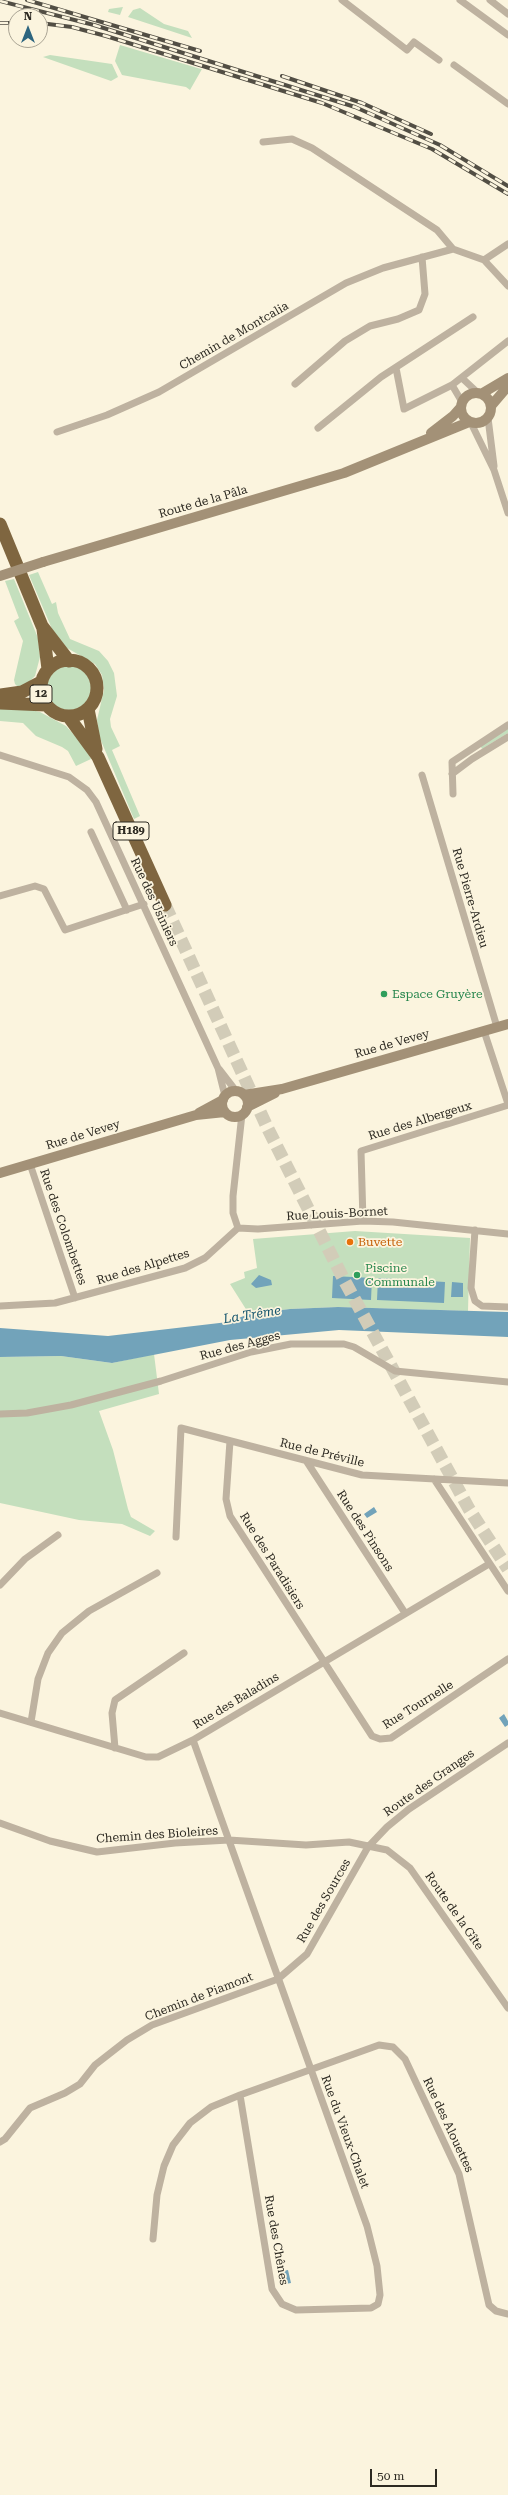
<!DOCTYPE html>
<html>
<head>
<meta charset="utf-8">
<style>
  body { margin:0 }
  #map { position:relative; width:508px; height:2495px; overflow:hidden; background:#fbf4de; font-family:"Roboto Serif",serif }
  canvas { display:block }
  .north { position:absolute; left:8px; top:8px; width:40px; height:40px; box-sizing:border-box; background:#fbf4de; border:1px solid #a9a393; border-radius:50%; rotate:0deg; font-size:11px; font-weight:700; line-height:16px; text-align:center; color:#2d2a22 }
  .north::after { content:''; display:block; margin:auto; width:14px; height:18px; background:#2d657f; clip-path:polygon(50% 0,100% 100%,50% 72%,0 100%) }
  .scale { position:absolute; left:370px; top:2469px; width:67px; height:18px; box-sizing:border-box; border:2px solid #2d2a22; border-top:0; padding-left:5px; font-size:12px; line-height:14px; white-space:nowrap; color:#2d2a22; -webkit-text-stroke:3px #fbf4de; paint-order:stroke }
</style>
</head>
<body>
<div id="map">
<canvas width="508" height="2495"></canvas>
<div class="north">N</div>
<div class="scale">50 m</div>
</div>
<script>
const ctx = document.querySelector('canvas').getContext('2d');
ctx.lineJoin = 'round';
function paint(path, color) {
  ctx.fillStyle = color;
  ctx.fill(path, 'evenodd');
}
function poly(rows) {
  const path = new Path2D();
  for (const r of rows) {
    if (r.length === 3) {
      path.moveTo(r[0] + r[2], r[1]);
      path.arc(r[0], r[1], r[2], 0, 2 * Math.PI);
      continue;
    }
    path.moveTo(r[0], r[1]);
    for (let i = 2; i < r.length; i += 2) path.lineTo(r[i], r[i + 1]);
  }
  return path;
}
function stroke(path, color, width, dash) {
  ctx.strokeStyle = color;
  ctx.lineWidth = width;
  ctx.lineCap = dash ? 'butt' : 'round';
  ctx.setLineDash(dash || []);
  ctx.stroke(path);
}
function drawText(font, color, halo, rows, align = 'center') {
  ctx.font = font + ' "Roboto Serif",serif';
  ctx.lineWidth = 3.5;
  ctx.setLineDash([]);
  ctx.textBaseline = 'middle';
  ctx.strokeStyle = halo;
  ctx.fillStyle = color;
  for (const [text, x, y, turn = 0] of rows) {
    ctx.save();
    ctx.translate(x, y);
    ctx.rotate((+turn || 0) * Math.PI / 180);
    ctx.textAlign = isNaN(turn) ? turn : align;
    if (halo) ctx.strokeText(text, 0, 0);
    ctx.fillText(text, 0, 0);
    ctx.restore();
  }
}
paint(poly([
  [123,7,120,15,108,12,109,9],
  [140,8,164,24,188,31,192,38,128,17,133,10],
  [120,45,201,69,202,69,190,90,186,87,122,75,115,61],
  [50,55,112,64,118,77,111,81,43,57],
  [38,572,52,604,56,602,58,613,70,639,99,651,108,661,114,673,117,696,110,719,111,727,120,746,112,750,140,816,134,819,99,736,97,720,104,690,102,675,95,664,67,648,52,629,29,575],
  [14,579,38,638,40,657,35,676,27,684,19,688,15,684,14,680,23,641,14,621,19,618,5,581],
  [69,688,22],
  [0,708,27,709,40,712,66,726,85,747,91,759,76,766,68,751,62,747,36,736,23,723,0,721],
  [508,728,508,733,482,749,480,745],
  [355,1231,470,1238,468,1311,338,1307,290,1309,249,1314,230,1284,245,1278,244,1272,257,1268,253,1239],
  [154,1354,159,1394,99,1411,113,1450,128,1509,131,1517,155,1531,150,1536,122,1524,79,1520,0,1503,0,1357,61,1356,112,1363]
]), '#c4dfbd');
paint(poly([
  [259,1275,271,1280,272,1285,256,1288,251,1284],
  [333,1276,372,1278,371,1300,332,1298],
  [378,1278,445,1282,444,1303,377,1300],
  [452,1282,463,1283,463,1297,451,1297],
  [338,1307,508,1312,508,1337,339,1330,230,1340,112,1363,61,1356,0,1357,0,1328,108,1336,228,1322,249,1314,290,1309],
  [374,1507,377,1512,367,1518,364,1514],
  [504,1714,508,1721,508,1725,505,1727,499,1718],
  [288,2270,291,2283,285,2284,283,2271]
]), '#72a3ba');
stroke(poly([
  [165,905,268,1129,343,1278,469,1509,508,1569]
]), '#d2ccb8', 13, [13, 6]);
stroke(poly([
  [342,0,407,50,414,42,439,60],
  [460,0,508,35],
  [490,0,508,14],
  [454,65,508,104],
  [263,142,292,139,312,148,437,230,453,249,484,260,508,286],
  [484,260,508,244],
  [396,368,404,409,452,385,508,341],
  [462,378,478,393],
  [295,384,345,341,370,326,398,319,419,310,425,294,422,257],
  [452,385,462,402],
  [488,418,494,466],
  [471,423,494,470,508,513],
  [318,428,381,377,473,317],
  [57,432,107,415,159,392,346,283,383,268,453,249],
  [0,755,69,777,87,790,96,802,218,1068,225,1096],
  [452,774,472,759,508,737],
  [422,775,497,1027],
  [453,794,452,762,508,725],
  [91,832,127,910],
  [0,896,35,886,44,889,65,930,144,904],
  [484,1031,508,1104],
  [219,1069,236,1091],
  [30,1164,75,1298],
  [363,1221,361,1151,508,1105],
  [238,1228,258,1229,363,1221,393,1222,508,1234],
  [475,1230,471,1288,475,1301,482,1306,508,1307],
  [0,1306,55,1303,185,1268,205,1258,238,1228,233,1213,233,1196,242,1114],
  [0,1414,27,1413,71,1405,161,1381,251,1352,291,1344,344,1344,354,1347,395,1371,508,1382],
  [230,1441,226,1499,230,1516,372,1736,380,1739,391,1738,508,1659],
  [307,1462,405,1613],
  [434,1479,508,1591],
  [176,1537,181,1428,362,1475,508,1483],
  [0,1585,25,1559,58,1535],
  [0,1713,146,1757,158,1757,193,1740,489,1564],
  [31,1722,38,1679,48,1653,62,1633,89,1611,157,1573],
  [193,1740,367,2226,377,2266,380,2295,378,2304,371,2308,296,2310,282,2304,272,2289,240,2095],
  [115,1748,112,1713,115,1700,184,1653],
  [0,1823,50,1841,97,1852,175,1843,229,1840,306,1845,349,1842,387,1850,410,1868,508,2008],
  [0,2142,5,2139,30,2108,65,2093,80,2084,95,2065,127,2040,152,2025,278,1979,307,1954,368,1847,387,1827,409,1809,508,1743],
  [153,2239,157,2195,164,2166,173,2145,190,2123,211,2107,240,2095,379,2045,393,2047,405,2059,459,2174,489,2305,496,2311,508,2314]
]), '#beb2a0', 7);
stroke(poly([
  [476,408,15],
  [481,394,508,378],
  [491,406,508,386],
  [431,433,453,416,461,407],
  [43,562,344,473,469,422],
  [235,1104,13],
  [244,1095,282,1089,508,1024],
  [247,1107,275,1093],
  [199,1113,223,1100],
  [0,1173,196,1115,225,1112]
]), '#a39177', 10);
stroke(poly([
  [0,524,42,626,69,661],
  [43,629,48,669],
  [69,688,28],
  [0,695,22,692,41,682],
  [0,703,46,705],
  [88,709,96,749],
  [68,716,98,757,165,905]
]), '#7f6640', 13);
const rail = poly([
  [27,0,200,51],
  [0,1,94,25,355,107,440,145,508,186],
  [0,23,16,23],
  [40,23,72,27,106,36,322,103,432,149,508,194],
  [282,76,362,103,431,134]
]);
stroke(rail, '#524e44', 4);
stroke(rail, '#fbf4de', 2.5, [8]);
stroke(poly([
  [0,576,43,562]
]), '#a39177', 10);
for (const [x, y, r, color] of [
  [384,994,4,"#2e9e5b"],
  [350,1242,4,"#e8710a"],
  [357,1275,4,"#2e9e5b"]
]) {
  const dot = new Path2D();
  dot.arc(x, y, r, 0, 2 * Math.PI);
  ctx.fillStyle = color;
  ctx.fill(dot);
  stroke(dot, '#fbf4de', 1.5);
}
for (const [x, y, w] of [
  [41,694,22],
  [131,831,36]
]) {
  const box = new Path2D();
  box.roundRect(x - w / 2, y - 9, w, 18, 3);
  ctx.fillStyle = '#fbf4de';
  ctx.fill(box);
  stroke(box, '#2d2a22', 1);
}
drawText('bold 11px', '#2d2a22', null, [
  ["12",41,694],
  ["H189",131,831]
]);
drawText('12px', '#2d2a22', '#fbf4de', [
  ["Chemin de Montcalia",234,336,-30],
  ["Route de la Pâla",203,502,-16],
  ["Rue Pierre-Ardieu",470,898,74],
  ["Rue des Usiniers",154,902,65],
  ["Rue de Vevey",392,1044,-16],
  ["Rue des Albergeux",420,1121,-17],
  ["Rue de Vevey",83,1135,-17],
  ["Rue Louis-Bornet",337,1214,-3],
  ["Rue des Colombettes",63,1227,71],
  ["Rue des Alpettes",143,1267,-17],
  ["Rue des Agges",240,1346,-15],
  ["Rue de Préville",322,1453,14],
  ["Rue des Pinsons",365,1531,57],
  ["Rue des Paradisiers",272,1561,58],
  ["Rue des Baladins",236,1701,-31],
  ["Rue Tournelle",418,1705,-32],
  ["Route des Granges",429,1783,-35],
  ["Chemin des Bioleires",157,1835,-4],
  ["Rue des Sources",324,1901,-60],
  ["Route de la Gîte",454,1911,55],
  ["Chemin de Piamont",199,1997,-21],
  ["Rue des Alouettes",448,2125,65],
  ["Rue du Vieux-Chalet",345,2132,70],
  ["Rue des Chênes",276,2240,80]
]);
drawText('12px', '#27864d', '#fbf4de', [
  ["Espace Gruyère",392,994],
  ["Piscine",365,1268],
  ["Communale",365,1282]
], 'left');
drawText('12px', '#c56008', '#fbf4de', [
  ["Buvette",358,1242]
], 'left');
drawText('italic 13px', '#15556d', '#fbf4de', [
  ["La Trême",252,1315,-9]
]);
</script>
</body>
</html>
